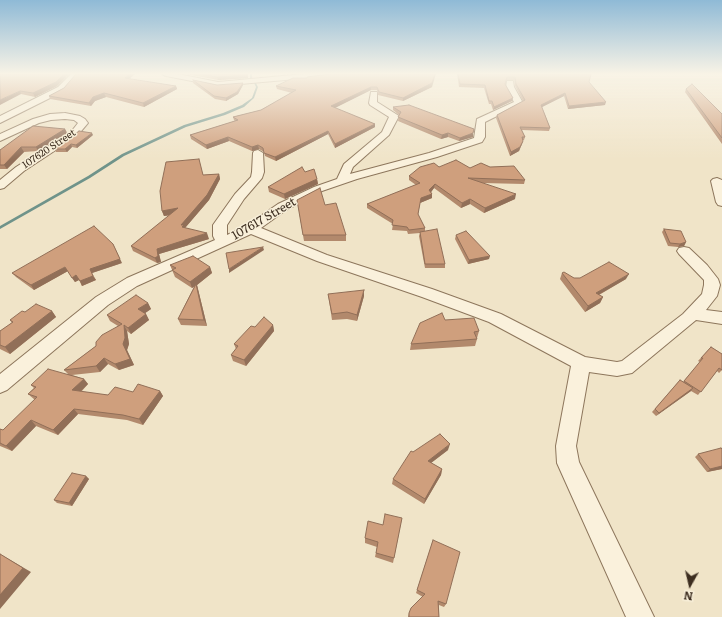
<!DOCTYPE html>
<html>
<head>
<meta charset="utf-8">
<style>
  body { margin:0 }
  #map { position:relative; width:722px; height:617px; overflow:hidden; background:#f0e4c8; font-family:Literata,serif }
  canvas { display:block }
  .north { position:absolute; left:670px; top:565px; width:40px; height:40px; -webkit-text-stroke:3px #f7eed8; paint-order:stroke; rotate:188deg; font-size:11px; font-weight:700; line-height:16px; text-align:center; color:#3d2e20 }
  .north::after { content:''; display:block; margin:auto; width:14px; height:18px; background:#3d2e20; clip-path:polygon(50% 0,100% 100%,50% 72%,0 100%) }
</style>
</head>
<body>
<div id="map">
<canvas width="722" height="617"></canvas>
<div class="north">N</div>
</div>
<script>
const ctx = document.querySelector('canvas').getContext('2d');
ctx.lineJoin = 'round';
function poly(rows) {
  const path = new Path2D();
  for (const r of rows) {
    path.moveTo(r[0], r[1]);
    for (let i = 2; i < r.length; i += 2) path.lineTo(r[i], r[i + 1]);
  }
  return path;
}
function paint(path, color) {
  ctx.fillStyle = color;
  ctx.fill(path, 'evenodd');
}
function stroke(path, color, width, dash) {
  ctx.strokeStyle = color;
  ctx.lineWidth = width;
  ctx.lineCap = dash ? 'butt' : 'round';
  ctx.setLineDash(dash || []);
  ctx.stroke(path);
}
function drawText(font, color, halo, rows, align = 'center') {
  ctx.font = font + ' Literata,serif';
  ctx.lineWidth = 3;
  ctx.setLineDash([]);
  ctx.textBaseline = 'middle';
  ctx.strokeStyle = halo;
  ctx.fillStyle = color;
  for (const [text, x, y, turn = 0] of rows) {
    ctx.save();
    ctx.translate(x, y);
    ctx.rotate((+turn || 0) * Math.PI / 180);
    ctx.textAlign = isNaN(turn) ? turn : align;
    if (halo) ctx.strokeText(text, 0, 0);
    ctx.fillText(text, 0, 0);
    ctx.restore();
  }
}
paint(poly([
  [250,74,252,74,252,79,250,78,250,74],
  [254,80,255,81,258,87,254,98,244,107,225,115,186,127,124,156,90,178,0,229,0,226,88,176,122,154,184,125,223,113,242,105,252,98,256,87,253,81,254,80]
]), '#6f938a');
const minor = poly([
  [71,74,79,74,64,91,0,123,0,116,58,87,71,74],
  [162,74,178,74,218,82,304,74,334,74,330,76,218,86,166,76,162,74],
  [507,81,513,81,514,87,523,103,485,122,485,137,482,142,437,157,357,179,322,191,286,210,261,228,327,255,432,289,501,314,585,357,617,362,622,361,683,314,702,294,704,285,704,280,679,254,677,251,679,248,684,247,689,248,707,265,718,279,720,285,717,296,706,310,722,312,722,324,696,320,632,373,617,376,589,372,576,446,579,462,654,617,626,617,557,463,556,446,571,366,489,322,422,297,317,261,251,234,137,286,108,305,7,390,0,393,0,374,96,297,127,278,215,240,213,236,213,225,235,194,251,177,252,172,253,153,254,151,258,150,263,153,264,172,262,178,244,199,227,225,227,235,246,226,278,204,314,187,337,179,344,164,382,132,389,117,370,105,369,103,371,92,377,92,377,102,399,116,389,135,353,167,350,174,429,153,474,138,477,119,514,102,506,87,507,81],
  [65,113,80,116,85,119,88,123,77,136,24,171,4,188,0,189,0,180,16,167,71,132,78,123,74,120,65,119,51,120,39,123,0,141,0,134,33,119,50,114,65,113],
  [717,178,722,180,722,206,718,205,716,202,711,181,713,179,717,178]
]);
stroke(minor, '#8d765c', 2);
paint(minor, '#faf1dc');
paint(poly([
  [0,74,69,74,57,86,35,97,21,94],
  [76,74,135,74,129,79,176,86,177,89,144,107,106,97,95,101,91,106,50,99,49,96,64,88],
  [186,74,248,74,248,78,218,80],
  [457,74,591,74,589,82,605,105,568,109,564,96,542,107,550,128,549,131,522,130,525,137,524,140,523,140,522,144,519,151,510,156,496,118,497,115,523,101,515,86,514,80,506,80,505,84,512,101,493,110,491,104,489,104,484,88,459,87],
  [193,80,217,85,243,85,238,94,226,101,215,99,193,83],
  [276,86,432,87,403,101,378,95,377,90,371,90,334,108,375,124,375,127,335,148,328,134,276,161,265,156,264,152,259,149,252,151,229,141,207,149,191,139,190,135,235,121,234,120,233,117,261,110,292,93,277,89],
  [686,89,722,114,722,144,685,92],
  [393,107,473,137,459,141,448,137,441,139,398,121,399,115,393,110],
  [65,129,67,133,38,151,24,152,7,169,0,169,0,150],
  [93,135,77,148,72,147,67,152,56,152,55,149],
  [439,167,470,168,490,167,525,180,524,184,482,183,515,199,484,213,470,204,461,208,434,188,431,192,432,194,432,198,420,203,418,215,425,228,425,232,445,264,445,268,425,268,419,236,420,233,408,234,407,231,392,230,393,224,367,208,367,204,416,185,409,180,409,176],
  [305,172,317,179,318,184,285,199,269,192,268,187],
  [219,174,220,179,209,200,185,228,209,239,159,254,161,262,157,263,133,251,131,246,170,215,164,216,162,211,203,175],
  [297,200,325,205,346,235,346,241,304,241],
  [664,229,686,242,684,246,678,247,668,246,662,232],
  [456,235,489,259,468,264,455,239],
  [122,263,92,273,96,280,82,286,79,280,75,282,68,271,34,290,16,277,12,273],
  [170,265,210,267,212,273,197,285,207,326,181,325,178,319,194,287,192,288,175,277],
  [562,273,574,278,626,279,599,295,603,297,600,303,585,312,560,279],
  [328,294,364,296,357,321,347,319,332,320],
  [148,303,151,309,145,313,146,314,149,320,131,334,127,331,129,344,127,350,134,365,119,370,108,364,100,372,72,375,84,379,88,384,81,392,108,395,133,392,160,391,163,396,143,425,127,420,78,414,58,435,36,426,12,451,0,446,0,429,3,430,35,400,28,394,34,388,31,385,68,374,64,370,96,346,118,326,110,321,107,315],
  [52,311,56,317,10,354,0,349,0,331,12,323,10,320],
  [445,320,479,331,477,338,476,338,477,339,475,346,410,350,411,344],
  [273,325,274,331,246,366,233,361,231,355,236,349,234,344],
  [711,347,722,354,722,370,719,373,717,371,698,395,691,391,656,416,652,412,680,380,683,382,700,362,698,361],
  [722,449,722,469,707,472,695,457,698,454],
  [448,450,431,463,442,469,441,475,424,504,392,484,393,479,413,452],
  [86,476,89,479,72,506,57,503,54,500],
  [402,518,393,563,375,557,377,547,365,543,365,538,383,525],
  [433,540,446,604,444,607,439,605,439,617,408,617,409,613,423,597,416,593]
]), '#b2896c');
paint(poly([
  [64,74,69,74,57,86,35,97,33,93],
  [130,74,135,74,126,81,125,78],
  [248,74,248,78,218,80,217,77],
  [435,74,436,74,432,87,403,101,403,98],
  [243,83,243,85,238,94,226,101,226,98],
  [176,86,177,89,144,107,143,103],
  [371,87,371,90,331,110,331,106],
  [20,91,21,94,0,105,0,100],
  [104,93,106,97,95,101,91,106,89,103,93,97],
  [565,93,564,96,540,108,541,105],
  [513,98,512,101,493,110,494,107],
  [606,102,605,105,568,109,569,106],
  [375,124,375,127,335,148,335,144],
  [65,129,67,133,38,151,36,147],
  [328,131,328,134,276,161,275,157],
  [92,133,93,135,77,148,76,145],
  [448,133,448,137,441,139,442,135],
  [473,133,473,137,459,141,460,138],
  [228,137,229,141,207,149,206,145],
  [523,141,519,151,510,156,511,152],
  [71,144,72,147,67,152,65,149],
  [258,145,259,149,252,151,252,147],
  [21,147,24,152,7,169,4,165],
  [219,174,220,179,209,200,185,228,182,227,181,225],
  [317,179,318,184,285,199,284,194],
  [435,184,434,188,429,195,429,190],
  [432,194,432,198,420,203,417,219,421,198],
  [516,194,515,199,484,213,485,208],
  [470,199,470,204,461,208,462,203],
  [178,208,180,214,164,216,162,211],
  [207,233,209,239,159,254,161,262,157,263,155,258,157,249],
  [686,242,684,246,678,247,680,244],
  [113,244,122,263,92,273,90,269],
  [263,247,264,250,229,273,229,269],
  [490,256,489,259,468,264,469,260],
  [65,267,68,271,34,290,31,285],
  [210,267,212,273,197,285,207,326,204,320,196,285,192,288,190,282],
  [629,274,626,279,593,298,596,293],
  [76,275,79,280,75,282,72,278],
  [93,276,96,280,82,286,80,281],
  [364,290,364,296,357,321,357,315],
  [603,297,600,303,585,312,588,306],
  [148,303,151,309,141,316,138,309],
  [52,311,56,317,10,354,5,347],
  [146,314,149,320,131,334,128,328],
  [124,325,127,331,129,344,127,350,134,365,119,370,115,364,123,344],
  [273,325,274,331,246,366,244,360],
  [104,358,108,364,100,372,96,366],
  [84,379,88,384,76,396,72,390],
  [693,388,691,391,656,416,659,413],
  [160,391,163,396,143,425,139,419],
  [74,409,78,414,58,435,53,430],
  [31,420,36,426,12,451,6,446],
  [450,444,448,450,427,466,428,461],
  [722,466,722,469,707,472,710,469],
  [442,469,441,475,424,504,425,499],
  [86,476,89,479,72,506,69,503],
  [0,554,31,572,0,609]
]), '#916f58');
const building = poly([
  [0,74,64,74,56,82,33,93,20,91,0,100,0,74],
  [76,74,130,74,125,78,176,86,143,103,104,93,93,97,89,103,49,96,64,88,76,74],
  [200,74,247,74,247,75,217,77,200,74],
  [330,74,435,74,432,83,403,98,379,92,377,87,371,87,331,106,375,124,335,144,328,131,275,157,264,153,263,148,258,145,252,147,228,137,206,145,190,135,238,120,233,117,261,110,296,90,276,86,293,78,307,78,307,77,330,74],
  [458,74,591,74,589,82,606,102,569,106,565,93,541,105,550,128,520,127,525,137,522,137,523,141,520,147,511,152,497,115,525,100,516,84,515,77,507,77,505,84,513,98,494,107,492,101,489,101,485,85,460,84,458,74],
  [193,80,217,85,243,83,237,92,226,98,214,96,193,80],
  [692,84,722,114,722,138,686,89,692,84],
  [409,105,474,129,473,133,460,138,448,133,442,135,398,117,401,112,393,107,409,105],
  [33,126,65,129,36,147,21,147,4,165,0,165,0,150,33,126],
  [79,131,92,133,76,145,71,144,65,149,55,149,79,131],
  [199,159,203,175,219,174,207,195,181,225,184,225,182,227,207,233,157,249,158,256,155,258,131,246,178,208,162,211,160,191,166,162,199,159],
  [456,160,470,168,481,163,490,167,514,166,525,180,468,178,516,194,485,208,470,199,462,203,435,184,429,190,432,194,421,198,418,214,425,228,409,230,407,227,392,225,393,220,367,204,420,183,409,176,420,167,434,163,439,167,456,160],
  [302,167,305,172,314,169,317,179,284,194,268,187,302,167],
  [320,188,325,205,336,203,346,235,303,235,297,200,320,188],
  [94,226,113,244,120,259,90,269,93,276,80,281,76,275,72,278,65,267,31,285,12,273,94,226],
  [437,229,445,264,425,264,420,232,437,229],
  [664,229,681,231,686,242,680,244,670,243,664,229],
  [466,231,490,256,469,260,456,235,466,231],
  [263,247,229,269,226,253,263,247],
  [193,256,210,267,190,282,172,270,176,268,170,265,193,256],
  [609,262,629,274,596,293,603,297,588,306,562,273,564,272,574,278,580,278,609,262],
  [196,284,204,320,178,319,196,284],
  [364,290,357,315,347,312,332,314,328,294,364,290],
  [136,295,148,303,138,309,146,314,128,328,124,325,125,338,123,344,130,359,115,364,104,358,96,366,64,370,96,346,96,342,102,335,122,324,107,315,136,295],
  [36,304,52,311,5,347,0,345,0,331,13,322,10,320,22,311,25,312,36,304],
  [442,313,445,320,474,318,479,331,474,332,477,339,411,344,420,323,442,313],
  [264,317,273,325,244,360,231,355,238,346,234,344,251,326,255,327,264,317],
  [711,347,722,354,722,370,719,368,701,392,684,381,703,358,701,358,711,347],
  [48,369,84,379,72,390,108,395,115,387,133,392,138,384,160,391,139,419,123,415,74,409,53,430,31,420,6,446,0,443,0,429,3,430,37,397,28,394,36,387,31,385,48,369],
  [680,380,693,388,659,413,655,409,680,380],
  [440,434,450,444,428,461,442,469,425,499,393,479,411,451,413,452,440,434],
  [721,448,722,449,722,466,710,469,698,454,721,448],
  [72,473,86,476,69,503,54,500,72,473],
  [385,514,402,518,394,558,376,553,378,542,365,538,368,521,383,525,385,514],
  [433,540,460,552,446,604,438,601,439,617,409,617,409,613,411,608,425,594,417,590,433,540],
  [0,554,23,568,0,595,0,554]
]);
paint(building, '#cf9f7d');
stroke(building, '#916f58', 1);
const sky = ctx.createLinearGradient(0, 0, 0, 160);
sky.addColorStop(0, '#8fbad6');
sky.addColorStop(0.46, '#f8f3e6');
sky.addColorStop(1, '#f8f3e600');
ctx.fillStyle = sky;
ctx.fillRect(0, 0, 722, 160);
drawText('10px', '#3d2e20', '#f7eed8', [
  ["107620 Street",49,149,-34]
]);
drawText('12px', '#3d2e20', '#f7eed8', [
  ["107617 Street",264,219,-30]
]);
</script>
</body>
</html>
